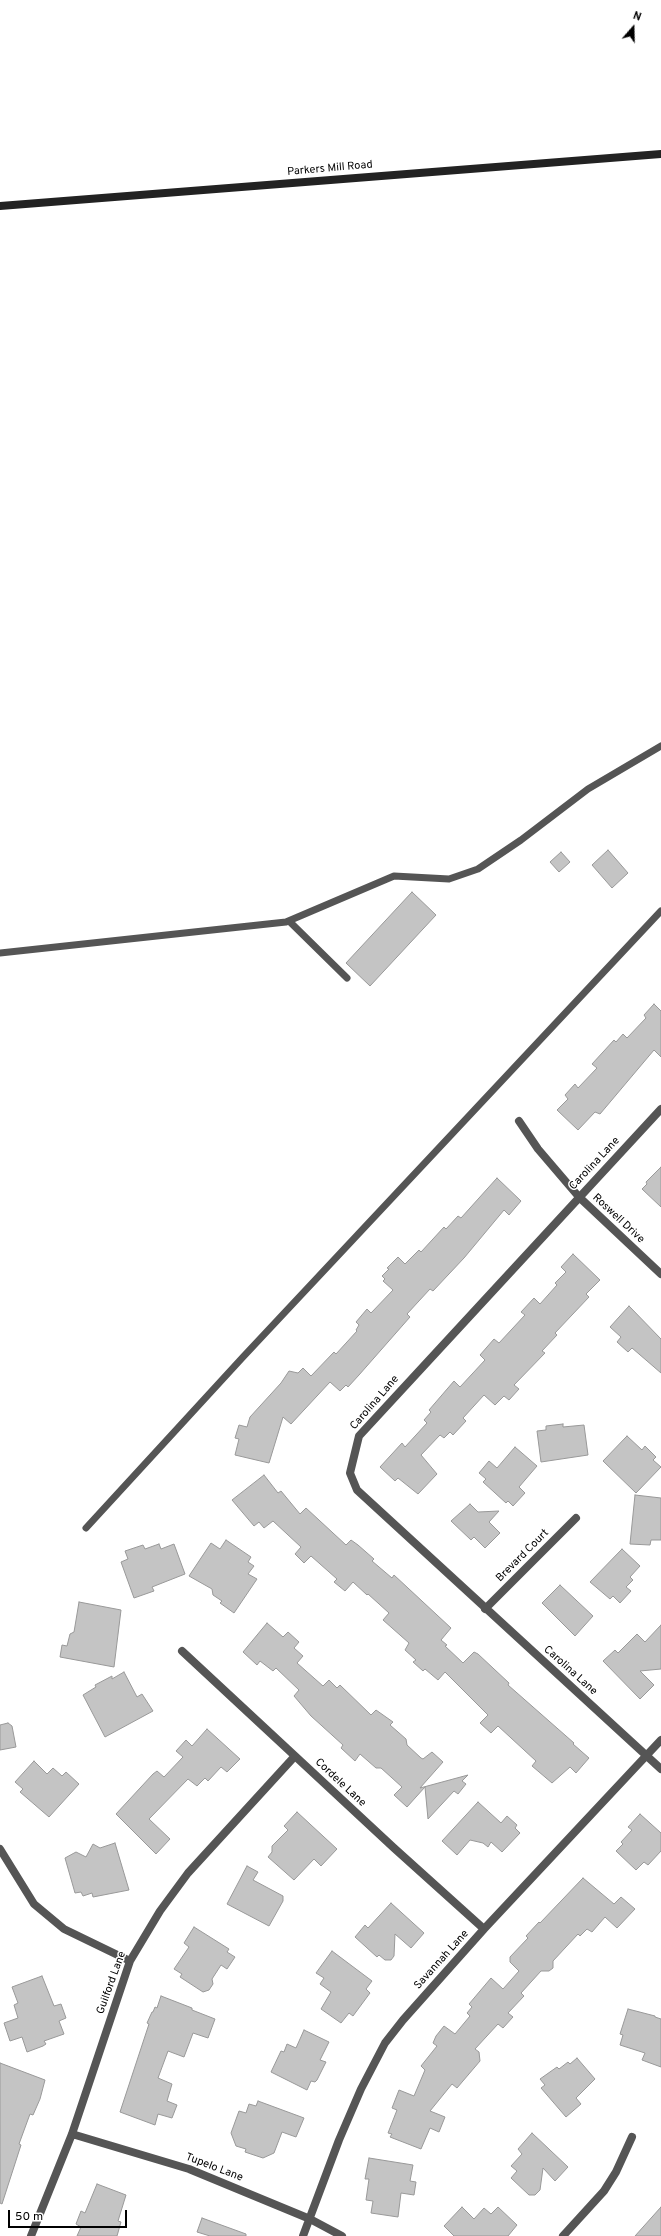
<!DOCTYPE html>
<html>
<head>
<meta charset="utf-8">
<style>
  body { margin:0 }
  #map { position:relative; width:661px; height:2236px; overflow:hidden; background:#fff; font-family:Overpass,sans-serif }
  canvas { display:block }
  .north { position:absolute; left:613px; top:8px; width:40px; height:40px; -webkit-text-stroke:3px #fff; paint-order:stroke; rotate:20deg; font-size:11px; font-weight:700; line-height:16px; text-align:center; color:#000 }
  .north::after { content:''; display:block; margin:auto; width:14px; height:18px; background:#000; clip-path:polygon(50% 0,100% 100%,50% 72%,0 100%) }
  .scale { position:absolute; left:8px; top:2210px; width:119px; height:18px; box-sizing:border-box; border:2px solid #000; border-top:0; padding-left:5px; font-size:12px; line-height:14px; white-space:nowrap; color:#000; -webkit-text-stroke:3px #fff; paint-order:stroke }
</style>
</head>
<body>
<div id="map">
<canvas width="661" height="2236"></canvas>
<div class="north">N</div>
<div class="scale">50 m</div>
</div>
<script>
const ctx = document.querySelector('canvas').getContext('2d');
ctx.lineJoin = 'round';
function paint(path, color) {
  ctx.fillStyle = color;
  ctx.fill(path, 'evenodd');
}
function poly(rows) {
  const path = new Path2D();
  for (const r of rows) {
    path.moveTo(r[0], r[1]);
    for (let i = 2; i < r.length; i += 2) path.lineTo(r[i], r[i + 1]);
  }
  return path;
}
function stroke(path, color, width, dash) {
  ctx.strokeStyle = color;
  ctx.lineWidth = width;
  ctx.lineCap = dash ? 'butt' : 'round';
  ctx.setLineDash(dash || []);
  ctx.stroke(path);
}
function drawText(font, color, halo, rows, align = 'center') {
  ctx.font = font + ' Overpass,sans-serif';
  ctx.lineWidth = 3;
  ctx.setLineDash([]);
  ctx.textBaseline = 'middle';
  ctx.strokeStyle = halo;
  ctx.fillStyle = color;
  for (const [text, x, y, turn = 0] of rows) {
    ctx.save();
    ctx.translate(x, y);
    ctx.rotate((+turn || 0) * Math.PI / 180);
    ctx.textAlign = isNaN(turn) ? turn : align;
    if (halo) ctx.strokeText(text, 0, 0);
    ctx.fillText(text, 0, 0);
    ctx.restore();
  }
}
const building = poly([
  [608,850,628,873,612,888,592,865,608,850],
  [561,852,570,862,559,872,550,862,561,852],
  [412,892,436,915,370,986,346,963,412,892],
  [654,1004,661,1011,661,1057,654,1050,600,1114,595,1112,578,1130,557,1110,568,1099,565,1095,575,1084,578,1088,597,1068,592,1064,614,1040,616,1042,623,1034,627,1038,646,1018,644,1015,654,1004],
  [661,1167,661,1207,642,1189,647,1184,646,1182,661,1167],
  [497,1178,521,1201,509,1215,504,1210,464,1258,433,1291,430,1289,407,1314,410,1317,359,1375,348,1387,346,1385,340,1391,330,1382,291,1424,283,1417,269,1463,235,1455,239,1439,235,1438,239,1425,247,1427,250,1417,281,1383,289,1371,298,1373,303,1368,311,1376,334,1352,336,1354,357,1331,356,1330,359,1325,356,1322,367,1309,371,1313,393,1290,383,1281,385,1279,382,1276,389,1269,387,1268,398,1257,405,1264,419,1250,421,1252,444,1227,446,1229,458,1216,461,1218,497,1178],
  [573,1254,600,1280,586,1294,589,1297,555,1333,557,1335,542,1351,545,1353,514,1385,519,1389,509,1400,504,1396,495,1405,484,1395,463,1418,466,1421,453,1435,450,1432,444,1438,440,1435,421,1455,437,1474,418,1494,398,1478,395,1481,380,1467,402,1443,405,1447,427,1423,424,1420,431,1412,429,1410,454,1381,460,1387,485,1360,480,1355,494,1339,499,1343,525,1315,521,1312,534,1298,540,1304,557,1285,555,1283,566,1272,561,1267,573,1254],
  [629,1306,661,1339,661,1373,632,1348,628,1352,617,1342,621,1337,610,1327,629,1306],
  [563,1424,563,1427,584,1425,588,1455,541,1462,537,1431,546,1430,546,1426,563,1424],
  [627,1436,642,1450,645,1446,656,1457,653,1460,661,1467,636,1493,603,1461,627,1436],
  [515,1447,537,1466,519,1487,525,1493,513,1506,508,1501,506,1503,483,1482,486,1479,479,1473,489,1461,497,1468,515,1447],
  [264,1475,278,1493,281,1491,300,1514,306,1508,346,1545,351,1540,358,1545,374,1559,372,1561,392,1578,394,1575,451,1628,441,1640,447,1645,445,1646,463,1663,474,1652,478,1654,509,1683,508,1685,574,1743,573,1744,589,1758,576,1773,570,1767,552,1783,532,1766,536,1761,498,1726,491,1733,480,1723,488,1715,445,1672,438,1680,425,1669,423,1671,413,1662,416,1660,405,1650,409,1643,383,1620,389,1613,368,1594,367,1595,353,1582,345,1591,334,1582,337,1579,311,1556,304,1563,295,1554,301,1547,273,1521,264,1528,259,1522,254,1526,232,1500,264,1475],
  [635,1495,661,1498,661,1540,651,1540,650,1545,630,1544,635,1495],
  [470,1504,478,1512,499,1511,489,1522,500,1533,485,1548,474,1537,471,1540,451,1521,470,1504],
  [226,1540,251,1557,248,1562,254,1566,248,1574,257,1579,234,1613,220,1603,222,1601,213,1595,212,1589,189,1576,211,1543,220,1549,226,1540],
  [159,1544,161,1549,174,1544,185,1574,152,1587,154,1591,134,1598,121,1562,128,1559,125,1551,143,1545,145,1549,159,1544],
  [622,1549,640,1566,630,1577,633,1580,626,1587,631,1591,620,1603,613,1596,610,1599,590,1582,622,1549],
  [560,1585,593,1616,575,1636,542,1603,560,1585],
  [79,1602,121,1610,114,1667,60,1657,62,1645,67,1646,70,1634,74,1632,79,1602],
  [267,1623,283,1637,288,1632,299,1642,294,1648,303,1656,297,1663,323,1686,329,1680,337,1688,340,1685,371,1715,376,1710,393,1722,390,1725,406,1739,407,1745,421,1758,423,1759,432,1752,443,1762,420,1788,468,1775,462,1781,466,1784,458,1794,454,1791,428,1819,425,1787,407,1807,394,1795,402,1787,381,1768,376,1768,360,1754,355,1761,341,1748,343,1745,311,1716,294,1696,299,1690,276,1668,273,1671,260,1661,257,1665,243,1652,267,1623],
  [661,1625,661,1669,640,1671,654,1685,640,1699,603,1661,615,1650,618,1653,637,1634,645,1642,661,1625],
  [124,1672,137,1697,142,1694,153,1711,105,1737,83,1695,96,1687,95,1685,112,1676,112,1679,124,1672],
  [8,1723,12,1726,16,1747,0,1750,0,1725,8,1723],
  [207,1729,240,1759,227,1772,221,1767,208,1781,205,1778,197,1786,188,1779,149,1819,170,1839,156,1854,116,1814,153,1774,157,1771,164,1777,183,1757,176,1751,186,1740,192,1746,207,1729],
  [34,1761,47,1774,53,1768,62,1776,66,1772,79,1784,49,1817,20,1792,23,1789,15,1782,34,1761],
  [478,1802,501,1823,507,1816,517,1825,515,1828,520,1833,502,1852,491,1842,488,1847,483,1843,470,1840,457,1855,442,1841,478,1802],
  [297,1812,337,1849,321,1866,314,1859,294,1880,268,1857,272,1852,272,1846,288,1830,284,1826,297,1812],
  [640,1814,661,1833,661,1851,648,1865,644,1862,636,1870,616,1851,623,1844,621,1842,632,1830,628,1827,640,1814],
  [115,1843,129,1890,93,1897,92,1893,83,1896,81,1892,75,1893,65,1858,76,1852,86,1857,93,1844,100,1848,115,1843],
  [247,1866,258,1872,253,1880,283,1896,283,1901,269,1926,227,1904,247,1866],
  [583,1878,614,1904,621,1897,635,1909,617,1928,605,1917,592,1932,587,1929,580,1936,578,1934,553,1961,553,1968,549,1971,541,1971,521,1993,524,1996,508,2013,513,2017,503,2028,498,2024,475,2049,479,2052,480,2061,457,2088,452,2084,430,2111,445,2117,439,2132,430,2128,421,2149,390,2137,392,2134,388,2133,397,2110,392,2108,399,2090,414,2096,425,2070,421,2066,437,2046,433,2043,436,2036,444,2026,455,2034,470,2016,467,2013,472,2007,469,2004,491,1978,503,1989,519,1971,510,1962,510,1957,528,1938,526,1936,539,1922,540,1923,583,1878],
  [391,1903,424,1933,411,1948,395,1934,394,1956,391,1960,385,1960,379,1955,377,1957,355,1937,365,1925,368,1928,391,1903],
  [194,1927,229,1949,227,1952,235,1957,227,1969,221,1965,212,1979,213,1984,209,1990,203,1992,180,1977,182,1974,174,1969,189,1947,184,1943,194,1927],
  [332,1951,372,1981,366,1989,370,1993,353,2016,349,2013,341,2023,321,2009,331,1992,320,1984,324,1978,316,1973,332,1951],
  [42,1976,54,2006,61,2004,66,2018,59,2021,64,2034,44,2041,46,2044,43,2046,27,2052,22,2037,10,2041,4,2023,18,2018,14,2005,18,2003,12,1987,42,1976],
  [161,1996,192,2008,192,2010,215,2019,208,2038,193,2033,184,2057,168,2051,158,2078,172,2084,167,2101,177,2105,172,2118,158,2114,155,2125,120,2112,149,2024,147,2023,152,2012,153,2012,155,2007,157,2008,161,1996],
  [628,2009,655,2016,655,2017,661,2019,661,2067,642,2060,645,2053,620,2045,623,2035,620,2034,628,2009],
  [304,2030,329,2042,320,2060,326,2062,317,2080,315,2082,311,2081,307,2090,271,2072,281,2051,284,2052,287,2044,296,2048,304,2030],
  [577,2058,595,2079,576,2098,581,2104,566,2117,541,2088,545,2085,540,2079,557,2067,559,2069,568,2062,570,2064,577,2058],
  [0,2063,45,2080,40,2099,33,2115,30,2114,19,2144,21,2145,2,2204,0,2203,0,2063],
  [258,2101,304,2118,296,2137,282,2132,274,2153,263,2158,245,2152,246,2149,236,2146,231,2133,239,2111,246,2113,249,2104,256,2106,258,2101],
  [532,2133,568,2167,555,2181,543,2168,540,2190,535,2195,529,2195,511,2178,517,2171,511,2166,522,2154,518,2149,532,2133],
  [369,2158,413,2165,410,2181,416,2182,414,2195,401,2193,398,2217,371,2213,373,2201,366,2200,369,2179,365,2179,369,2158],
  [97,2184,126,2195,118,2221,121,2222,117,2236,77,2236,81,2227,76,2224,81,2211,85,2213,97,2184],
  [462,2207,474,2219,484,2208,491,2214,498,2207,517,2225,508,2236,454,2236,444,2226,462,2207],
  [661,2207,661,2236,635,2236,661,2207],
  [202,2218,246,2234,246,2236,210,2236,197,2232,202,2218]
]);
paint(building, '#c4c4c4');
stroke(building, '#999', 1);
stroke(poly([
  [289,921,347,978],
  [0,953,286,922,394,876,449,879,478,869,521,840,588,789,661,746],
  [86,1528,243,1357,661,911]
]), '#555', 7);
stroke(poly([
  [661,1109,359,1436,350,1473,357,1490,661,1769],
  [519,1121,538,1149,579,1197,661,1274],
  [485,1609,576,1518],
  [182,1651,394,1848,484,1929],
  [0,1849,34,1904,64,1929,130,1961],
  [72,2134,189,2169,310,2219,342,2236],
  [31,2236,72,2134,130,1961,160,1911,188,1873,295,1756],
  [303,2236,339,2140,361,2089,385,2043,403,2020,484,1929,661,1740],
  [563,2236,604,2191,616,2172,632,2137]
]), '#555', 8);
stroke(poly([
  [0,206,661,154]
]), '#222', 8);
drawText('11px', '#000', '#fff', [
  ["Parkers Mill Road",330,169,-5],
  ["Carolina Lane",595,1164,-47],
  ["Roswell Drive",618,1219,43],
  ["Carolina Lane",375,1403,-49],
  ["Brevard Court",523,1556,-45],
  ["Carolina Lane",570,1671,42],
  ["Cordele Lane",340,1783,43],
  ["Savannah Lane",442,1960,-48],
  ["Guilford Lane",112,1983,-70],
  ["Tupelo Lane",214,2168,21]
]);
</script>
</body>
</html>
